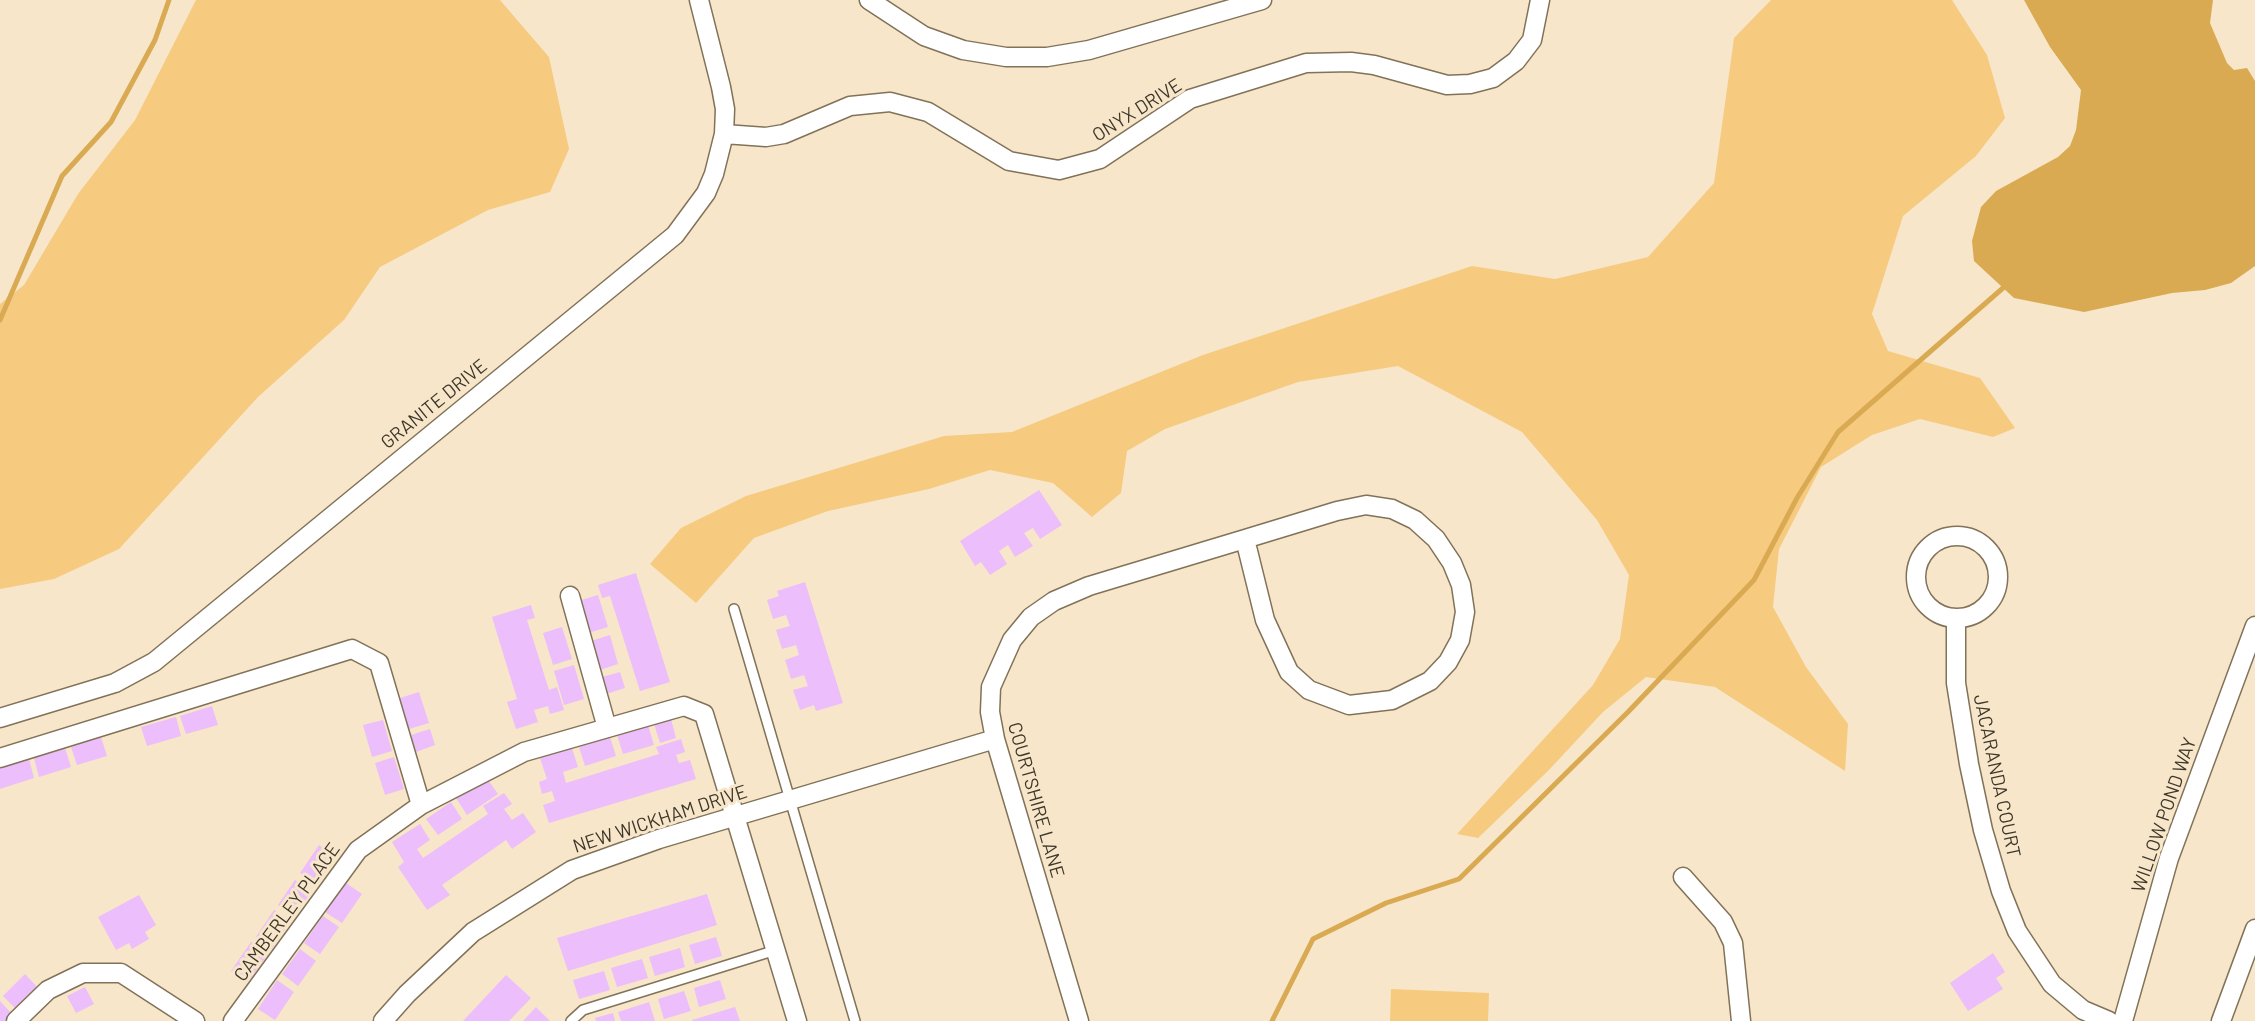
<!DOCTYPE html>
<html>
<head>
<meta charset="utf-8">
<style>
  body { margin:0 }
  canvas { display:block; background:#f7e6c9 }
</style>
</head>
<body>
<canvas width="2255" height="1021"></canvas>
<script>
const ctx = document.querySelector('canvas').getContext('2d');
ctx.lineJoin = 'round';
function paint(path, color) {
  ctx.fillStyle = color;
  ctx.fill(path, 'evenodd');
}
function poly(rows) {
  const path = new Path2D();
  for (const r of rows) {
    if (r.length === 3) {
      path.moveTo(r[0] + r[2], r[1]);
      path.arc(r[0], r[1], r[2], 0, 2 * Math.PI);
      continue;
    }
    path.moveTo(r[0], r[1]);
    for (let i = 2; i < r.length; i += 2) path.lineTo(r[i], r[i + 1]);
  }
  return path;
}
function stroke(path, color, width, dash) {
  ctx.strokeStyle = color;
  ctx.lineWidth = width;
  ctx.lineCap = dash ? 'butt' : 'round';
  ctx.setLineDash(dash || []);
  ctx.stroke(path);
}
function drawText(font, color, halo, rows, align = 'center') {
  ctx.font = font + ' Barlow,sans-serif';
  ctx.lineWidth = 6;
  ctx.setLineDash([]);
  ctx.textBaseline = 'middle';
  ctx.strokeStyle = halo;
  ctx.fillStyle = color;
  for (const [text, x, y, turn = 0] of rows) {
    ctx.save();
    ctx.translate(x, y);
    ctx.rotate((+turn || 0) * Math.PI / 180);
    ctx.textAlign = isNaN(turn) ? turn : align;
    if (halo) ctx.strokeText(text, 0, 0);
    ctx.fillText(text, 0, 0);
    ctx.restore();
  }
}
paint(poly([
  [196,0,500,0,549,57,569,149,550,192,488,210,380,267,344,320,258,397,119,549,54,579,0,589,0,304,24,285,78,194,135,120],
  [1771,0,1952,0,1987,55,2005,118,1976,156,1903,216,1872,314,1888,351,1980,378,2015,428,1993,437,1920,419,1872,435,1821,467,1779,549,1773,607,1806,667,1848,724,1845,771,1715,687,1646,677,1603,712,1548,771,1478,838,1457,834,1593,685,1620,639,1629,575,1597,520,1522,432,1398,366,1298,382,1165,429,1127,451,1121,493,1092,517,1053,483,990,470,929,489,828,511,754,538,696,603,650,564,681,528,746,496,944,436,1012,432,1203,355,1472,266,1555,279,1648,257,1714,183,1734,38],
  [1391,989,1489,993,1488,1021,1390,1021]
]), '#f6cb80');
paint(poly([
  [2024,0,2213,0,2210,23,2227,63,2234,70,2247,68,2255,81,2255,266,2231,283,2205,290,2172,293,2084,312,2014,298,1974,261,1972,241,1981,207,1996,191,2058,157,2070,146,2076,130,2081,90,2050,47]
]), '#daaa53');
stroke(poly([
  [0,320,62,176,111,122,155,40,169,0],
  [1272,1021,1313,939,1386,903,1459,879,1628,712,1754,580,1797,498,1838,432,2003,288]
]), '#daaa53', 5);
paint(poly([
  [1039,490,1062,525,1040,539,1033,528,1024,533,1033,546,1015,557,1008,545,999,551,1007,564,990,575,981,562,975,566,960,541],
  [636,573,670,682,640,691,610,596,602,598,598,585],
  [805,582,843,703,816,711,814,705,800,710,793,690,808,686,804,675,791,679,785,660,799,655,796,645,782,649,776,630,790,626,786,615,773,619,767,600,779,596,777,591],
  [598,595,608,627,588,633,578,601],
  [531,605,535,618,527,620,549,690,557,687,564,710,550,714,548,706,534,710,538,722,516,729,507,702,517,699,492,617],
  [562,627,572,659,553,665,543,633],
  [610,635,618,664,600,670,591,641],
  [574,665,584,699,564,705,554,671],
  [620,672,625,688,606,694,602,677],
  [419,692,429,723,409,729,400,698],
  [212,706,218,725,186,734,180,716],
  [176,717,181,736,147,746,141,727],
  [671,719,676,738,660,743,654,724],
  [383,720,392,751,372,757,363,725],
  [648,725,654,745,623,754,617,735],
  [430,729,435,745,416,752,411,735],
  [101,737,107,756,77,765,71,747],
  [610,737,616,756,585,766,579,747],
  [681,739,685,752,676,755,679,763,690,760,696,779,549,823,543,805,555,801,552,791,542,794,539,782,547,779,540,758,572,748,578,767,563,772,566,783,659,754,656,747],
  [65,748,71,767,39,777,34,758],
  [394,757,404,789,385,795,375,763],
  [29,759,34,778,0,789,0,768],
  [486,777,498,794,467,815,456,798],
  [504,793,512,804,504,809,512,820,523,813,536,832,512,849,506,840,442,885,450,895,427,910,398,867,404,862,392,842,420,824,430,840,417,849,423,858,488,814,483,806],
  [451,802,462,819,438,835,426,819],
  [319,845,336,856,317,884,300,873],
  [295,880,312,891,294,916,278,905],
  [346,883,362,894,342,923,325,912],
  [707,894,717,925,568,971,557,938],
  [139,895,156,925,145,932,149,939,132,949,129,943,116,950,98,917],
  [274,910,291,921,272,948,256,937],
  [323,916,339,927,320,954,304,943],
  [716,937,722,956,695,964,689,945],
  [251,942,268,954,248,982,231,971],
  [680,948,685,967,655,976,649,957],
  [300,949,316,961,298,986,282,974],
  [1993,953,2005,972,1996,978,2003,989,1968,1011,1950,983],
  [642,959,648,978,617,987,611,968],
  [604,971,610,990,579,999,573,980],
  [25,974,38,988,16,1009,3,996],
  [506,975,531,998,509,1021,463,1021],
  [277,980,294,992,275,1020,258,1009],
  [720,980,726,999,699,1007,694,988],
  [85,987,94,1004,76,1013,67,996],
  [684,991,691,1011,664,1019,658,999],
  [0,1001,12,1014,5,1021,0,1021],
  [649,1002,655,1021,621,1021,618,1012],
  [536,1007,550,1021,523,1021],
  [735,1007,740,1021,692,1021,692,1020],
  [613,1013,615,1021,596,1021,595,1018]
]), '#ecbefb');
const lane = poly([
  [734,609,855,1021],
  [571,1021,583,1010,776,950]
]);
const street = poly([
  [869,0,924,36,963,50,1006,57,1047,57,1089,50,1262,0],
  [724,134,766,137,784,134,850,106,890,102,928,112,1009,161,1059,170,1100,159,1190,99,1306,63,1351,62,1374,65,1447,85,1470,84,1493,78,1516,61,1532,40,1540,0],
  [1366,505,1392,509,1415,520,1436,539,1452,563,1461,585,1465,612,1460,640,1448,662,1430,681,1392,700,1349,705,1309,690,1289,672,1265,620,1245,539,1337,511,1366,505],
  [1957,577,41],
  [570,596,607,728],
  [1956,618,1956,683,1969,764,1983,830,2001,891,2017,931,2052,984,2083,1010,2109,1021],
  [0,718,115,683,154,662,675,235,706,193,714,174,724,134,725,109,721,87,699,0],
  [0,758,352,649,379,663,421,805],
  [1683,877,1723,922,1733,943,1741,1021],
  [16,1021,48,990,83,973,121,973,195,1021],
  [233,1021,358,850,421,805,524,752,684,706,704,714,797,1021],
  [383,1021,407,994,473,932,572,870,659,839,995,739],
  [1079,1021,995,739,990,712,991,687,1012,640,1031,617,1054,601,1089,586,1245,539],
  [2123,1021,2169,858,2255,626],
  [2221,1021,2255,929]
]);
stroke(lane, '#817258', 12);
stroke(street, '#817258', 21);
stroke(lane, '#fff', 9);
stroke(street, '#fff', 18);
drawText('19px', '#3d372b', '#f7e6c9', [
  ["ONYX DRIVE",1137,110,-32],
  ["GRANITE DRIVE",434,404,-39],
  ["JACARANDA COURT",1997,776,78],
  ["COURTSHIRE LANE",1036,800,74],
  ["WILLOW POND WAY",2164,815,-71],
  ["NEW WICKHAM DRIVE",660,819,-18],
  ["CAMBERLEY PLACE",287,912,-54]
]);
</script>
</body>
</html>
